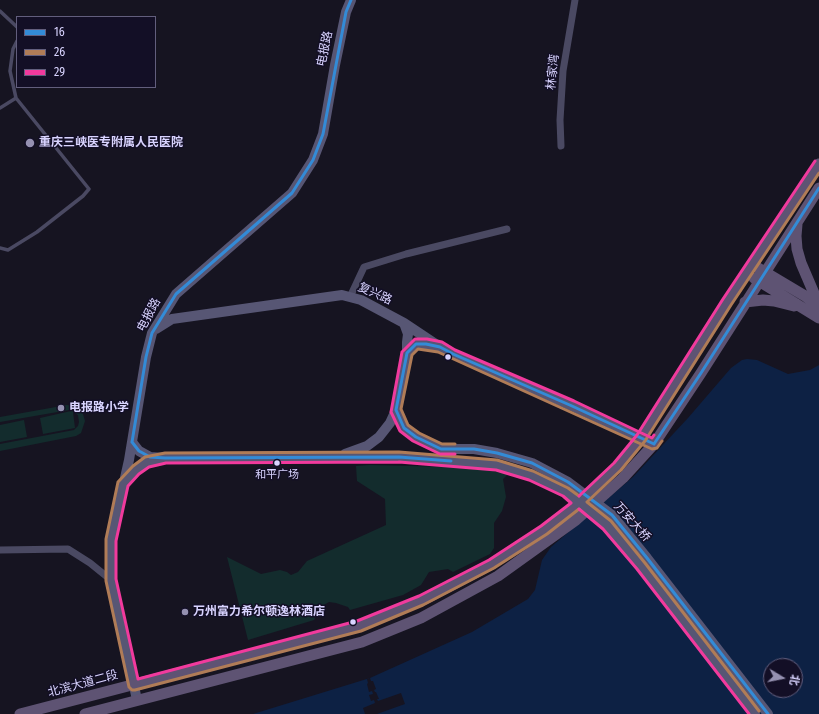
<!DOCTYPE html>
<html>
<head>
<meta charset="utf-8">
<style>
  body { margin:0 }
  #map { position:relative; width:819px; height:714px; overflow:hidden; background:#161421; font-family:"Fira Sans Condensed","Noto Sans SC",sans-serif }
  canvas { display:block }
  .legend { position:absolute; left:16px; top:16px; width:140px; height:72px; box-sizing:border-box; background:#130f26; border:1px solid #625e7d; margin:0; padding:5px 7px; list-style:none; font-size:12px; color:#d9d4ff }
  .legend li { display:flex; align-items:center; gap:8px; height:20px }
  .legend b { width:20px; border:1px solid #625e7d }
  .north { position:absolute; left:763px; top:658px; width:40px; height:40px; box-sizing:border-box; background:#130f26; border:1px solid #625e7d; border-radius:50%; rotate:100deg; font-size:11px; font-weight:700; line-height:16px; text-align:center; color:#d9d4ff }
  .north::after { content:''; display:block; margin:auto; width:14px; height:18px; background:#9591b1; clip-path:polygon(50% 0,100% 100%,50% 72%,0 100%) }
</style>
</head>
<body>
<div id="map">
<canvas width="819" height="714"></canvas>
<ul class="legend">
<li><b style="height:5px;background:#338bd7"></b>16</li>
<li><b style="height:5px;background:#b07c57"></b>26</li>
<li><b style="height:5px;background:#f13a9d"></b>29</li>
</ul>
<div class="north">北</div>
</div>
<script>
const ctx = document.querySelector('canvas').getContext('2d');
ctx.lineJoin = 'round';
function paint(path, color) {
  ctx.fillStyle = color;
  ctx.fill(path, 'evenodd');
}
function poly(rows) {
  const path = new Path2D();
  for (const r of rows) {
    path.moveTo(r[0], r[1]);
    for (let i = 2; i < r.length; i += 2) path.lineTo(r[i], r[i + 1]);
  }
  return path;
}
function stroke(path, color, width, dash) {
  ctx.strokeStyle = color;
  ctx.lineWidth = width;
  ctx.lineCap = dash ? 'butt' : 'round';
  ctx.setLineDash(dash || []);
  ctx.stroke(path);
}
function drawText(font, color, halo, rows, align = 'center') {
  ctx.font = font + ' "Fira Sans Condensed","Noto Sans SC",sans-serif';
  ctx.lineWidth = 3;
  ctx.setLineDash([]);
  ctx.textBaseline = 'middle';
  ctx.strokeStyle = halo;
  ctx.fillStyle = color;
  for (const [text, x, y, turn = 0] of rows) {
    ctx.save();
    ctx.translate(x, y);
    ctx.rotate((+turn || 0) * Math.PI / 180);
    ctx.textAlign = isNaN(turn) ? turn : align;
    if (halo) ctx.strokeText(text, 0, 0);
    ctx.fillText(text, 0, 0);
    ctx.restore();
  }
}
paint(poly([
  [67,405,73,406,80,409,83,414,85,421,81,433,76,436,0,451,0,444,74,430,78,426,79,422,78,415,73,412,75,428,43,434,40,418,71,411,69,410,0,422,0,417],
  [24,420,27,437,0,442,0,425],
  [370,465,449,467,488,470,508,474,503,479,506,497,502,511,494,523,494,548,490,554,453,572,448,569,429,572,421,585,403,595,350,610,348,607,336,603,329,602,322,606,314,620,248,640,227,557,261,574,280,570,287,572,291,575,298,572,307,561,386,525,385,499,357,481,356,466]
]), '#132c2d');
paint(poly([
  [747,359,757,360,788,374,810,370,819,365,819,714,253,714,370,678,472,632,528,599,535,590,542,560,551,547,633,477,688,418,731,368,742,360],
  [771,666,795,666,795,690,771,690]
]), '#0d2144');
paint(poly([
  [370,678,371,681,373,681,376,689,374,690,375,692,376,692,379,699,377,699,378,701,401,693,405,704,377,714,365,714,363,708,375,703,374,700,371,701,369,695,373,694,372,691,369,692,367,684,368,683,367,679]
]), '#161421');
stroke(poly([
  [0,11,17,27],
  [0,108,16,98],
  [0,248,8,250,37,232,83,196,89,189,16,98,10,71,13,49,17,41]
]), '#4a4962', 3.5);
stroke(poly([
  [561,146,560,120,563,71,575,0],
  [350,297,364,267,406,254,507,229],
  [0,550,68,549,90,563,111,580]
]), '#4a4962', 7);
stroke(poly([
  [156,329,172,319,342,295,361,300,404,323,440,347,453,354,572,406,654,444],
  [407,353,416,344,426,344,436,346],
  [396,410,404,428,416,437],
  [132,442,139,451,150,457,165,458,340,456,399,457,423,459],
  [345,454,367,446,379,437,390,423,396,410,407,353,407,342,408,334,404,323],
  [124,483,136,470,147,462,160,459],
  [137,700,111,580,111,540,129,460,146,357,152,333,176,294,292,193,313,160,323,134,335,65,346,12,351,0]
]), '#575674', 10);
stroke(poly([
  [797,224,796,236,797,249,801,263,819,305],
  [758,268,805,296,819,306],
  [754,278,819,318],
  [745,302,763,300,774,301,794,306],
  [20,714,359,626,421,601,492,564,544,530,571,510,595,488,618,466,641,438,727,302,819,164],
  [85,714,362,642,421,618,498,576,576,520,623,478,654,444,701,373,819,188]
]), '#5e5373', 11);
stroke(poly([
  [416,437,441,449,474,449,497,453,532,463,568,482,612,515,647,558,768,714],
  [423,459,497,465,531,475,566,492,607,525,641,566,755,714]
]), '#575674', 10);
stroke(poly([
  [132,442,139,451,150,457,165,458,399,457,451,461],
  [132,442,146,357,152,333,176,294,292,193,313,160,323,134,346,12,351,0],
  [654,444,572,406,453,354,440,347,426,344,416,344,407,353,396,410,404,428,416,437,441,449,474,449,497,453,532,463,568,482,612,515,647,558,768,714],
  [654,444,701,373,819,188]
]), '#338bd7', 3);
stroke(poly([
  [455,444,442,444,419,433,408,425,401,409,412,355,418,349,438,352,652,449,657,448,662,441],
  [579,496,568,488,533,471,497,460,399,452,165,453,145,457,133,466,118,482,106,539,106,581,129,687,132,690,135,690,361,631,423,605,494,568,547,534,579,509],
  [759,711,645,563,611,521,587,502,621,470,645,441,731,305,819,173]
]), '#b07c57', 3);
stroke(poly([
  [455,454,440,454,413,441,400,431,391,412,402,352,415,339,427,339,442,342,455,350,574,401,652,438,654,435],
  [399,462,496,470,529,480,563,496,571,503,541,526,489,560,419,596,357,621,138,679,116,579,116,541,128,486,139,474,149,467,166,463,399,462],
  [579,496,614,463,637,435,723,299,815,161],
  [579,509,603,529,637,569,749,714]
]), '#f13a9d', 3);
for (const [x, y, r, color] of [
  [30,143,5,"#9591b1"],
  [448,357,3.5,"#d9d4ff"],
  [61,408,4,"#9591b1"],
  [277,463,3.5,"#d9d4ff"],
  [185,612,4,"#9591b1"],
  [353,622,3.5,"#d9d4ff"]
]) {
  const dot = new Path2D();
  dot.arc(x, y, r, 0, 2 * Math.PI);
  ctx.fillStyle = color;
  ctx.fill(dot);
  stroke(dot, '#130f26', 1.5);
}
drawText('11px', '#d9d4ff', '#130f26', [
  ["和平广场",277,475]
]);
drawText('12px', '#d9d4ff', '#130f26', [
  ["电报路",325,49,-78],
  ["林家湾",553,72,-84],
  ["复兴路",375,294,24],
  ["电报路",149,315,-62],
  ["万安大桥",632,522,48],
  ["北滨大道二段",83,684,-15]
]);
drawText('bold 12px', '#d9d4ff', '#130f26', [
  ["重庆三峡医专附属人民医院",39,143],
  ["电报路小学",69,408],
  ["万州富力希尔顿逸林酒店",193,612]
], 'left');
</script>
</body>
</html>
